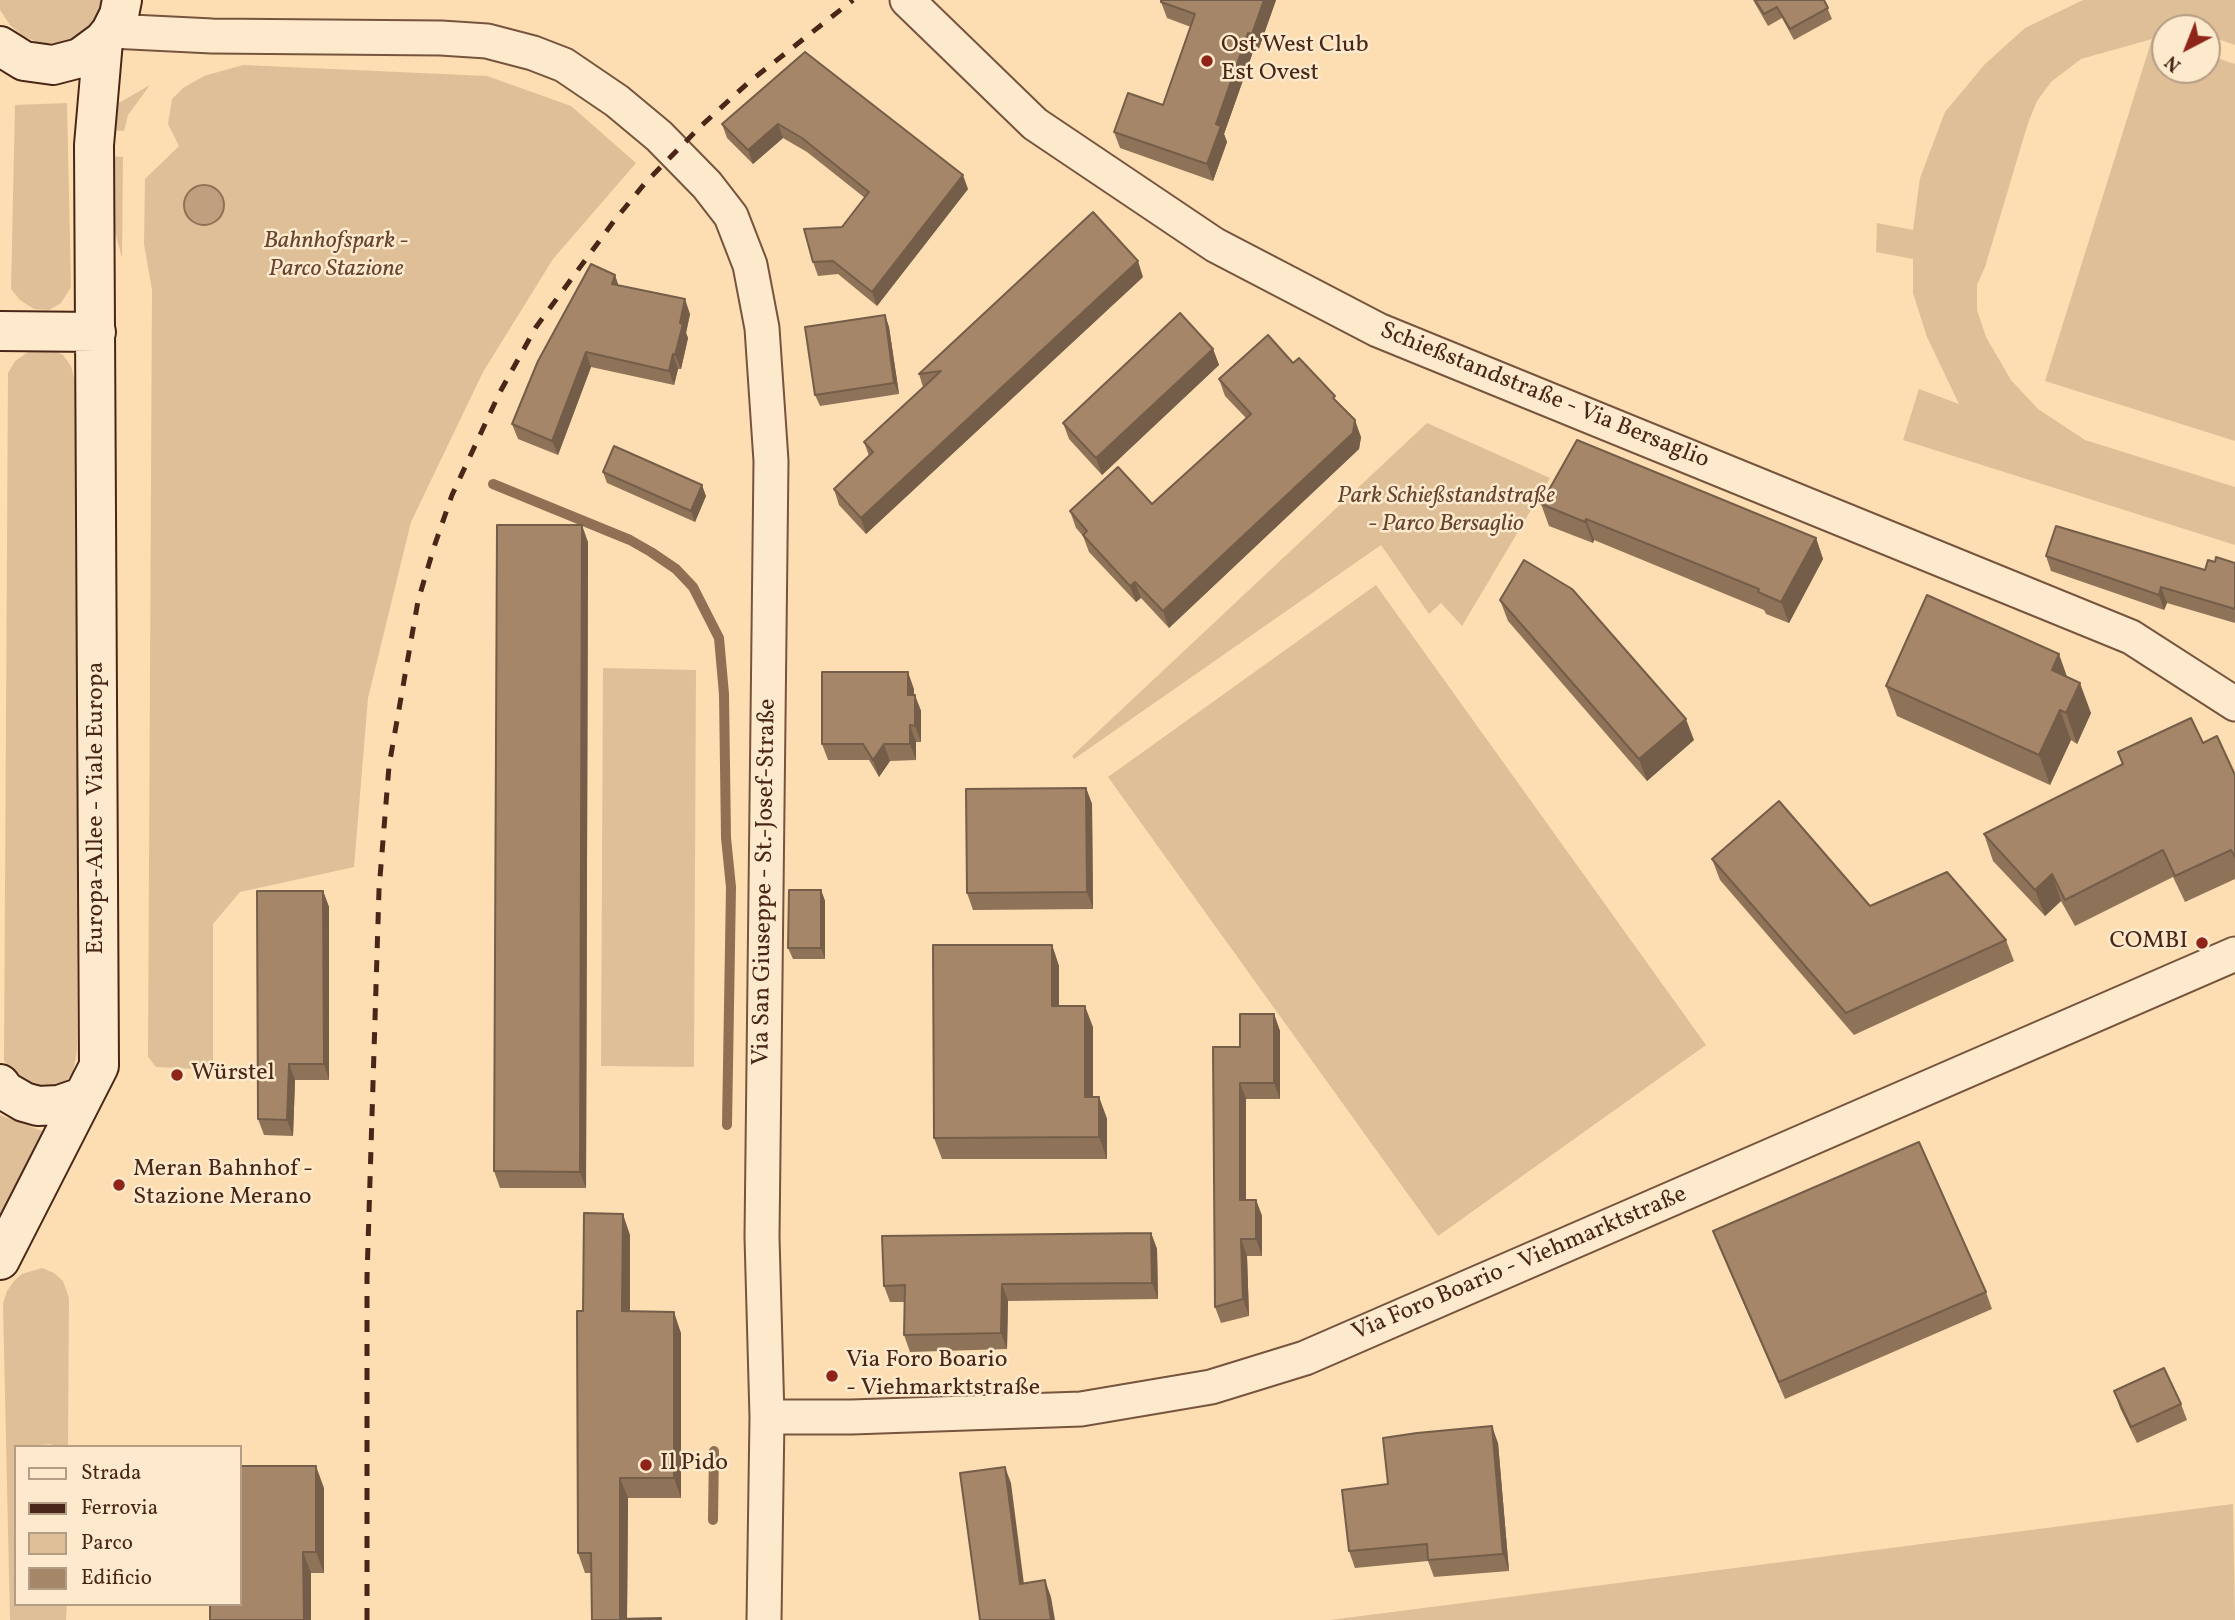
<!DOCTYPE html>
<html>
<head>
<meta charset="utf-8">
<style>
  body { margin:0 }
  #map { position:relative; width:2235px; height:1620px; overflow:hidden; background:#fcdeb2; font-family:Vollkorn,serif }
  canvas { display:block }
  .legend { position:absolute; left:14px; top:1445px; width:228px; height:161px; box-sizing:border-box; background:#fdeacd; border:2px solid #b59c84; margin:0; padding:9px 12px; list-style:none; font-size:21px; color:#492617 }
  .legend li { display:flex; align-items:center; gap:14px; height:35px }
  .legend b { width:35px; border:2px solid #b59c84 }
  .north { position:absolute; left:2151px; top:14px; width:70px; height:70px; box-sizing:border-box; background:#fdeacd; border:2px solid #b59c84; border-radius:50%; rotate:222deg; font-size:19px; font-weight:700; line-height:28px; text-align:center; color:#492617 }
  .north::after { content:''; display:block; margin:auto; width:24px; height:32px; background:#8f2418; clip-path:polygon(50% 0,100% 100%,50% 72%,0 100%) }
</style>
</head>
<body>
<div id="map">
<canvas width="2235" height="1620"></canvas>
<ul class="legend">
<li><b style="height:9px;background:#fdeacd"></b>Strada</li>
<li><b style="height:9px;background:#492617"></b>Ferrovia</li>
<li><b style="height:19px;background:#debf98"></b>Parco</li>
<li><b style="height:19px;background:#a68668"></b>Edificio</li>
</ul>
<div class="north">N</div>
</div>
<script>
const ctx = document.querySelector('canvas').getContext('2d');
ctx.lineJoin = 'round';
function paint(path, color) {
  ctx.fillStyle = color;
  ctx.fill(path, 'evenodd');
}
function poly(rows) {
  const path = new Path2D();
  for (const r of rows) {
    if (r.length === 3) {
      path.moveTo(r[0] + r[2], r[1]);
      path.arc(r[0], r[1], r[2], 0, 2 * Math.PI);
      continue;
    }
    path.moveTo(r[0], r[1]);
    for (let i = 2; i < r.length; i += 2) path.lineTo(r[i], r[i + 1]);
  }
  return path;
}
function stroke(path, color, width, dash) {
  ctx.strokeStyle = color;
  ctx.lineWidth = width;
  ctx.lineCap = dash ? 'butt' : 'round';
  ctx.setLineDash(dash || []);
  ctx.stroke(path);
}
function drawText(font, color, halo, rows, align = 'center') {
  ctx.font = font + ' Vollkorn,serif';
  ctx.lineWidth = 5;
  ctx.setLineDash([]);
  ctx.textBaseline = 'middle';
  ctx.strokeStyle = halo;
  ctx.fillStyle = color;
  for (const [text, x, y, turn = 0] of rows) {
    ctx.save();
    ctx.translate(x, y);
    ctx.rotate((+turn || 0) * Math.PI / 180);
    ctx.textAlign = isNaN(turn) ? turn : align;
    if (halo) ctx.strokeText(text, 0, 0);
    ctx.fillText(text, 0, 0);
    ctx.restore();
  }
}
paint(poly([
  [0,0,103,0,100,12,90,27,75,38,57,43,39,43,23,36,10,25,0,10],
  [2083,0,2235,0,2235,45,2215,38,2207,38,2207,28,2165,28,2165,38,2156,39,2165,42,2165,70,2207,70,2207,55,2235,64,2235,441,2045,381,2152,39,2081,59,2051,82,2037,101,2028,123,1985,267,1977,285,1977,310,1986,337,2011,380,2038,409,2085,440,2235,487,2235,545,1903,440,1919,389,1959,404,1927,337,1913,293,1913,259,1876,252,1877,223,1913,230,1920,178,1945,112,1985,64,2025,28],
  [243,65,487,76,571,106,636,163,553,259,483,372,411,522,368,698,354,867,240,892,213,924,213,1070,156,1067,148,1057,152,290,144,244,145,179,179,146,168,124,172,99,183,88,204,76],
  [150,85,128,115,124,131,106,130,107,116,117,104],
  [67,103,71,287,61,303,49,310,34,309,20,300,11,289,15,105],
  [106,156,123,157,122,258,108,205],
  [34,348,50,348,63,355,71,366,77,388,77,1051,73,1072,67,1080,48,1092,12,1078,4,1060,8,373,15,361],
  [1427,423,1550,478,1462,626,1441,603,1429,614,1381,545,1074,759,1072,756],
  [1376,585,1706,1045,1438,1236,1108,777],
  [603,668,696,670,694,1067,601,1066],
  [0,1115,45,1132,0,1221],
  [42,1268,54,1273,63,1281,69,1298,68,1447,52,1447,51,1444,16,1447,16,1604,67,1604,66,1620,10,1620,3,1304,7,1291,14,1281,22,1274],
  [2233,1504,2235,1620,1330,1620]
]), '#debf98');
const water = poly([
  [204,205,20]
]);
paint(water, '#bf9f7d');
stroke(water, '#906f54', 2);
stroke(poly([
  [493,484,630,540,651,552,676,569,693,587,719,638,724,694,726,838,731,887,727,1125],
  [713,1520,714,1451]
]), '#906f54', 10);
const street = poly([
  [907,0,1035,124,1215,245,1378,330,2131,637,2235,704],
  [111,31,212,36,441,38,487,41,533,53,564,65,617,101,659,136,707,185,731,216,750,265,762,328,771,461,762,1237,767,1417,764,1620],
  [767,1417,852,1417,1081,1409,1211,1387,1305,1358,2235,954]
]);
const secondary = poly([
  [0,46,24,61,53,65,80,58,103,41,111,31,119,15,122,0],
  [0,331,96,332],
  [0,1084,5,1091,24,1102,38,1106,59,1105,82,1097],
  [0,1260,99,1066,94,145,103,41]
]);
stroke(street, '#76543e', 37);
stroke(secondary, '#492617', 42);
stroke(street, '#fdeacd', 33);
stroke(secondary, '#fdeacd', 38);
stroke(poly([
  [367,1620,367,1277,379,890,389,766,418,601,434,547,452,495,500,392,536,327,614,221,646,182,702,125,749,82,853,0]
]), '#492617', 5, [12, 12]);
paint(poly([
  [1276,0,1258,51,1254,49,1224,134,1227,142,1213,181,1120,148,1114,132,1163,105,1191,27,1167,18,1161,2],
  [1753,0,1824,0,1832,19,1794,40,1782,18,1768,26],
  [805,52,968,189,877,306,838,274,818,276,813,262,865,198,807,152,783,138,753,164,727,138,722,124],
  [615,275,618,285,690,314,686,333,688,338,681,369,678,369,674,385,591,367,558,455,518,439,512,424],
  [1143,277,866,534,839,505,834,489,869,456,864,442,923,387,919,374],
  [885,315,889,327,899,394,820,406,815,395],
  [1213,349,1219,365,1102,475,1069,439,1063,423],
  [1293,363,1337,402,1361,437,1359,449,1169,628,1141,598,1136,602,1089,552,1083,536,1076,528,1070,511,1152,504,1246,418,1225,396,1219,379],
  [603,472,706,496,695,522,607,483],
  [1541,504,1816,538,1823,559,1789,623,1766,614,1764,610,1594,540,1593,543,1549,526],
  [588,542,586,1188,500,1188,494,1171],
  [2046,556,2205,570,2215,562,2235,563,2235,623,2167,603,2164,610,2051,571],
  [1500,600,1694,740,1647,781,1508,621],
  [2067,677,2091,713,2077,744,2071,740,2050,785,1897,716,1886,686],
  [914,689,914,695,921,711,921,742,916,742,916,760,890,761,879,777,869,760,828,760,822,744],
  [2203,743,2235,775,2235,879,2185,902,2173,877,2075,926,2061,901,2045,916,1993,861,1984,834,2122,764,2118,752],
  [1086,788,1092,804,1093,909,973,910,967,893],
  [1712,859,1870,906,2006,940,2014,961,1854,1035,1720,880],
  [821,890,825,901,825,959,793,959,788,948],
  [323,891,329,907,329,1080,295,1080,293,1136,264,1135,258,1119],
  [1052,945,1059,966,1059,1006,1093,1027,1093,1097,1099,1097,1107,1119,1107,1159,942,1159,934,1138],
  [1274,1014,1280,1031,1280,1099,1246,1099,1246,1200,1256,1200,1262,1216,1262,1256,1247,1256,1249,1316,1221,1323,1215,1307,1240,1047],
  [1713,1231,1986,1292,1992,1309,1785,1399,1719,1247],
  [1151,1233,1157,1249,1158,1299,1008,1301,1007,1349,910,1352,904,1335,905,1302,890,1302,884,1286],
  [630,1235,630,1311,681,1333,681,1498,628,1498,627,1619,661,1618,662,1620,592,1620,592,1573,585,1573,578,1553,583,1311],
  [2114,1391,2181,1404,2187,1420,2137,1443,2120,1408],
  [1498,1443,1509,1571,1434,1577,1428,1561,1355,1568,1349,1551,1388,1484],
  [324,1488,324,1573,311,1573,311,1620,210,1620]
]), '#8f7359');
paint(poly([
  [1264,0,1276,0,1258,51,1252,34],
  [1248,33,1254,49,1224,134,1227,142,1213,181,1207,164,1216,124],
  [778,124,783,138,753,164,748,150],
  [963,175,968,189,877,306,872,292],
  [1138,261,1143,277,866,534,861,518],
  [615,275,620,290,612,284],
  [685,299,690,314,686,333,688,338,681,369,675,355,680,323],
  [885,315,889,327,899,394,894,383],
  [1213,349,1219,365,1102,475,1096,458],
  [586,352,591,367,558,455,552,441],
  [673,354,678,369,674,385,669,371],
  [1355,420,1361,437,1359,449,1169,628,1163,611],
  [702,485,706,496,695,522,691,511],
  [1586,519,1594,540,1593,543,1585,522],
  [582,525,588,542,586,1188,580,1172],
  [1816,538,1823,559,1789,623,1781,602],
  [1135,582,1141,598,1136,602,1130,586],
  [2161,587,2167,603,2164,610,2159,595],
  [2059,654,2070,685,2052,670],
  [908,672,914,689,914,712,908,695],
  [2080,683,2091,713,2077,744,2066,713],
  [915,695,921,711,921,742,915,726],
  [2060,710,2071,740,2050,785,2039,755],
  [1686,719,1694,740,1647,781,1639,759],
  [910,725,916,742,916,760,910,744],
  [884,744,890,761,879,777,873,760],
  [1086,788,1092,804,1093,909,1087,892],
  [2052,874,2061,901,2045,916,2035,890],
  [821,890,825,901,825,959,821,948],
  [323,891,329,907,329,1080,324,1064],
  [1052,945,1059,966,1059,1027,1052,1006],
  [1085,1006,1093,1027,1093,1119,1085,1097],
  [1274,1014,1280,1031,1280,1099,1274,1083],
  [289,1064,295,1080,293,1136,287,1120],
  [1240,1083,1246,1099,1246,1217,1240,1200],
  [1099,1097,1107,1119,1107,1159,1099,1137],
  [1256,1200,1262,1216,1262,1256,1256,1239],
  [623,1214,630,1235,630,1332,622,1311],
  [1151,1233,1157,1249,1158,1299,1152,1283],
  [1241,1239,1247,1256,1249,1316,1243,1299],
  [1002,1284,1008,1301,1007,1349,1001,1333],
  [674,1312,681,1333,681,1498,674,1478],
  [1492,1426,1498,1443,1509,1571,1503,1554],
  [316,1466,324,1488,324,1573,316,1552],
  [1005,1467,1011,1483,1026,1600,1020,1584],
  [620,1478,628,1498,627,1620,620,1620],
  [303,1552,311,1573,311,1620,304,1620],
  [1045,1580,1051,1597,1055,1620,1051,1620]
]), '#745e49');
const building = poly([
  [1161,0,1264,0,1252,34,1248,33,1216,124,1221,126,1207,164,1114,132,1128,93,1163,105,1195,14,1161,2,1161,0],
  [1755,0,1824,0,1828,8,1790,29,1777,7,1764,14,1755,0],
  [805,52,963,175,872,292,833,261,813,262,804,229,842,227,869,192,802,138,778,124,748,150,722,124,805,52],
  [1093,212,1138,261,861,518,834,489,873,452,864,442,941,371,919,374,1093,212],
  [591,264,615,275,612,284,685,299,680,323,683,324,675,355,673,354,669,371,586,352,552,441,512,424,538,361,591,264],
  [1180,313,1213,349,1096,458,1063,423,1180,313],
  [885,315,894,383,815,395,805,327,885,315],
  [1268,335,1293,363,1299,358,1335,396,1333,398,1355,420,1353,433,1163,611,1135,582,1130,586,1083,535,1087,531,1070,511,1118,467,1152,504,1251,414,1219,379,1268,335],
  [1577,440,1816,538,1781,602,1758,592,1759,589,1586,519,1585,522,1541,504,1577,440],
  [614,446,702,485,691,511,603,472,614,446],
  [497,525,582,525,580,1172,494,1171,497,525],
  [2056,526,2205,570,2208,560,2215,562,2216,557,2235,563,2235,609,2161,587,2159,595,2046,556,2056,526],
  [1524,560,1572,589,1686,719,1639,759,1500,600,1524,560],
  [1927,595,2059,654,2052,670,2080,683,2066,713,2060,710,2039,755,1886,686,1927,595],
  [822,672,908,672,908,695,915,695,915,726,910,725,910,744,884,744,873,760,863,744,822,744,822,672],
  [2191,718,2203,743,2217,736,2235,775,2235,857,2231,850,2175,876,2163,850,2065,900,2052,874,2035,890,1984,834,2123,764,2118,752,2191,718],
  [1086,788,1087,892,967,893,966,789,1086,788],
  [1779,801,1870,906,1947,872,2006,940,1846,1013,1712,859,1779,801],
  [789,890,821,890,821,948,788,948,789,890],
  [257,891,323,891,324,1064,289,1064,287,1120,258,1119,257,891],
  [933,945,1052,945,1052,1006,1085,1006,1085,1097,1099,1097,1099,1137,934,1138,933,945],
  [1240,1014,1274,1014,1274,1083,1240,1083,1240,1200,1256,1200,1256,1239,1241,1239,1243,1299,1215,1307,1213,1047,1240,1047,1240,1014],
  [1919,1142,1986,1292,1779,1382,1713,1231,1919,1142],
  [584,1213,623,1214,622,1311,674,1312,674,1478,620,1478,620,1619,661,1618,660,1620,592,1620,591,1553,578,1553,577,1311,583,1311,584,1213],
  [1151,1233,1152,1283,1002,1284,1001,1333,904,1335,905,1285,884,1286,882,1236,1151,1233],
  [2164,1368,2181,1404,2131,1427,2114,1391,2164,1368],
  [1492,1426,1503,1554,1428,1560,1427,1544,1349,1551,1342,1490,1388,1484,1383,1438,1417,1433,1492,1426],
  [240,1466,316,1466,316,1552,303,1552,304,1620,210,1620,210,1604,240,1604,240,1466],
  [1005,1467,1020,1584,1045,1580,1051,1620,980,1620,960,1473,1005,1467]
]);
paint(building, '#a68668');
stroke(building, '#745e49', 2);
for (const [x, y, r, color] of [
  [1207,61,7,"#8f2418"],
  [2202,943,7,"#8f2418"],
  [177,1075,7,"#8f2418"],
  [119,1185,7,"#8f2418"],
  [832,1376,7,"#8f2418"],
  [646,1465,7,"#8f2418"]
]) {
  const dot = new Path2D();
  dot.arc(x, y, r, 0, 2 * Math.PI);
  ctx.fillStyle = color;
  ctx.fill(dot);
  stroke(dot, '#fdeacd', 2.5);
}
drawText('24px', '#492617', '#fdeacd', [
  ["Ost West Club",1221,47],
  ["Est Ovest",1221,75],
  ["COMBI",2188,943,"right"],
  ["Würstel",191,1075],
  ["Meran Bahnhof -",133,1171],
  ["Stazione Merano",133,1199],
  ["Via Foro Boario",846,1362],
  ["- Viehmarktstraße",846,1390],
  ["Il Pido",660,1465]
], 'left');
drawText('italic 24px', '#674531', '#fdeacd', [
  ["Bahnhofspark -",336,243],
  ["Parco Stazione",336,271],
  ["Park Schießstandstraße",1446,498],
  ["- Parco Bersaglio",1446,526]
]);
drawText('24px', '#492617', '#fdeacd', [
  ["Schießstandstraße - Via Bersaglio",1544,397,22],
  ["Europa-Allee - Viale Europa",98,808,-90],
  ["Via San Giuseppe - St.-Josef-Straße",766,882,-89],
  ["Via Foro Boario - Viehmarktstraße",1520,1265,-23]
]);
</script>
</body>
</html>
